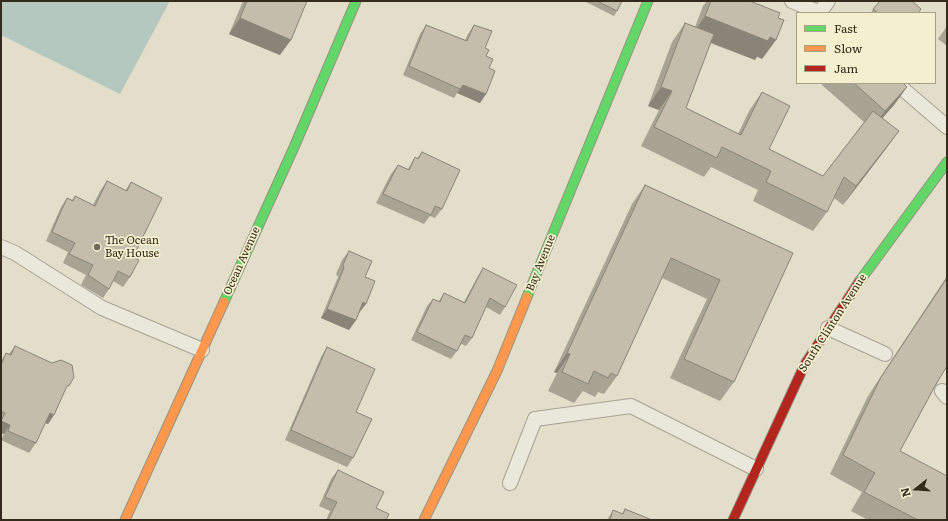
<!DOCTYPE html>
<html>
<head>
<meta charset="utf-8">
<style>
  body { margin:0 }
  #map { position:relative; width:948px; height:521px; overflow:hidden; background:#e2deca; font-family:Literata,serif }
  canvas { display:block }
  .frame { position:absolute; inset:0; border:2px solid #342b1c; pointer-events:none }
  .legend { position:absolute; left:796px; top:12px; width:140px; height:72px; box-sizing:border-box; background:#f4efce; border:1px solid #a7a187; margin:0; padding:5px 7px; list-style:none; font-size:12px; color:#342b1c }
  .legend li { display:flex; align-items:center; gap:8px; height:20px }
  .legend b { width:20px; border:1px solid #a7a187 }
  .north { position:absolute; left:896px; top:469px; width:40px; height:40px; -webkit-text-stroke:3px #f4efce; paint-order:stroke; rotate:253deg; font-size:11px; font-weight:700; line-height:16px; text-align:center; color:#342b1c }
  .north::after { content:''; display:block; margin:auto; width:14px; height:18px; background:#342b1c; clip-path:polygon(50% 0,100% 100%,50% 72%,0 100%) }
</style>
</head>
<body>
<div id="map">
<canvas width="948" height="521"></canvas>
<div class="frame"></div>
<ul class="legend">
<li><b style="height:5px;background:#63d668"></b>Fast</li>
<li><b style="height:5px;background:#ff974d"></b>Slow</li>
<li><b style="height:5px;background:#b3261e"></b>Jam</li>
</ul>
<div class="north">N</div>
</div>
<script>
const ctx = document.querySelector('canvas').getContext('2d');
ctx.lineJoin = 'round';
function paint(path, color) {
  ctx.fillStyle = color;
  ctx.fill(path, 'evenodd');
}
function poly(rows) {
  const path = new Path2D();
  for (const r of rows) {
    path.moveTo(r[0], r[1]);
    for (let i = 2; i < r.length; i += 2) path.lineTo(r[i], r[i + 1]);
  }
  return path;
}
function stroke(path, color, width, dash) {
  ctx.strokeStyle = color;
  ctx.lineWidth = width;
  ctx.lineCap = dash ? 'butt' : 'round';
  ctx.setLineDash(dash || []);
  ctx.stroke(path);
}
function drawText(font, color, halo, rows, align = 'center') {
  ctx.font = font + ' Literata,serif';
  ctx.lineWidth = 3.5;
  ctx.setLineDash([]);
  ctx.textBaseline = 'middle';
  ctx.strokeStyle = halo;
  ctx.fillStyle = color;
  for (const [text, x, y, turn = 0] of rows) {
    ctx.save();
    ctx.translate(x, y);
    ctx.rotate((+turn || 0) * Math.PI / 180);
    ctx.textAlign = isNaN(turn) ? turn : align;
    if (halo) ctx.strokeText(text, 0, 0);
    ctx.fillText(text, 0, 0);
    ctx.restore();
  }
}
paint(poly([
  [1,1,170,1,120,94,1,35]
]), '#b5c8bf');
const lane = poly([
  [792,1,820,13],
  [820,12,828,1],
  [896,83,947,127],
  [1,247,15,253,102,308,202,350],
  [828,328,885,354],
  [942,391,947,397],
  [510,483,535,419,631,406,756,469]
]);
const fast = poly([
  [859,282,947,162],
  [527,297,648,1],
  [224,302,295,145,356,1]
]);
const slow = poly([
  [125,520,224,302],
  [424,520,497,371,527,297]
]);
const jam = poly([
  [733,520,805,364,859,282]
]);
stroke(lane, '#a7a293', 16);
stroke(fast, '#969283', 11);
stroke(slow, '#969283', 11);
stroke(jam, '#969283', 11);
stroke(lane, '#eae7db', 14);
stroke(fast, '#63d668', 9);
stroke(slow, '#ff974d', 9);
stroke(jam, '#b3261e', 9);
paint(poly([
  [243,1,307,1,280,55,229,34],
  [587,1,622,1,617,11,614,16,586,2],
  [707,1,750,1,778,18,776,40,762,59,757,57,755,60,710,43,686,108,738,134,749,111,762,92,769,149,823,176,864,122,822,85,823,83,903,83,907,87,894,105,882,118,899,131,885,150,843,205,834,198,827,212,813,231,753,201,758,190,711,167,704,177,641,146,659,110,648,106,672,42,685,23,695,27,703,6],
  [873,9,918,13,871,13],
  [426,25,465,40,468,34,474,25,485,48,486,56,489,68,486,94,480,103,457,93,454,98,403,75,420,34],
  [947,26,947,46,938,39],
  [422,152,442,209,435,218,430,216,424,224,376,203,391,174,398,165,408,169,415,157,417,158],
  [107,181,125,191,131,182,133,257,130,277,123,287,113,281,109,289,103,298,81,285,86,275,63,263,68,252,46,241,61,207,67,198,72,200,75,196,93,205,100,191],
  [645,185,793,253,734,382,720,401,670,378,707,299,662,278,617,376,604,394,598,392,595,397,583,391,574,403,548,391,557,373,554,372,632,204],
  [349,251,365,277,359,313,356,320,349,330,321,318,338,277,336,274,342,260],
  [483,268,505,307,500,315,486,307,472,338,466,346,461,344,457,351,451,359,411,340,427,306,433,299,439,301,444,293,464,302,478,276],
  [947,276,947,366,935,386,900,451,947,520,868,520,851,511,862,492,830,474,868,396],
  [15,346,64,393,54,415,48,424,45,423,36,443,29,453,1,440,4,434,1,433,1,361,6,353,9,354],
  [327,347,356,412,353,458,347,467,285,440,321,357],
  [338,470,376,508,386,520,326,520,330,511,319,506,331,479],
  [625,509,652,520,607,520,613,510,622,514]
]), '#a9a393');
paint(poly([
  [705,16,770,37,776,40,762,59,757,56,755,60,692,35],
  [240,18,291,40,280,55,229,34],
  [463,85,486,94,480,103,457,93],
  [661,87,672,91,659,110,648,106],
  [907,87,894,105,872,130,885,111],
  [899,131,885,150,843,205,856,186],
  [363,302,366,304,359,313,356,312],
  [327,309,356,320,349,330,321,318],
  [567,353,570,354,557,373,554,372],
  [50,413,54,415,48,424,43,422],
  [1,421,10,425,4,434,1,433]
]), '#8a8478');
const building = poly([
  [247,1,307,1,291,40,240,18,247,1],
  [597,1,622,1,617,11,597,1],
  [711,1,750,1,780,13,778,18,784,20,776,40,770,37,768,41,705,16,711,1],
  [880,1,912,1,921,9,918,13,878,13,873,9,880,1],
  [685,23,714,34,686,108,741,135,762,92,790,106,769,149,823,176,873,111,899,131,856,186,844,177,827,212,766,182,771,171,722,147,717,158,654,127,672,91,661,87,685,23],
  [426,25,467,41,474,25,492,31,485,48,489,50,486,56,493,59,489,68,495,71,486,94,463,85,460,89,409,66,426,25],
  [854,83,903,83,907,87,885,111,854,83],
  [422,152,460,170,442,209,435,206,431,215,383,194,398,165,409,170,415,157,418,159,422,152],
  [107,181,127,191,131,182,162,198,133,257,139,260,130,277,118,271,109,289,88,275,93,265,69,254,75,243,52,232,67,198,73,201,75,196,95,206,107,181],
  [645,185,793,253,734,382,684,359,720,280,671,258,617,376,611,373,608,378,594,371,588,384,562,372,570,354,567,353,645,185],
  [349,251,372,261,365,277,375,281,366,304,363,302,356,320,327,309,344,268,343,265,349,251],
  [483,268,517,285,505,307,490,298,472,338,465,335,457,351,417,332,433,299,440,302,444,293,465,303,483,268],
  [947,278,947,366,935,386,900,451,947,476,947,520,918,520,864,492,875,473,843,455,881,377,947,278],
  [15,346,52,363,61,360,72,365,74,377,69,386,67,386,54,415,50,413,36,443,8,431,10,425,1,421,5,413,1,411,1,365,6,353,11,355,15,346],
  [327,347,375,369,356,412,372,419,353,458,291,430,327,347],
  [338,470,384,492,376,508,389,514,386,520,328,520,337,502,325,497,338,470],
  [625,509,652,520,610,520,613,510,623,514,625,509]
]);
paint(building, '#c5bdab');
stroke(building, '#8a8478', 1);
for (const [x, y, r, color] of [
  [97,247,4,"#716a59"]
]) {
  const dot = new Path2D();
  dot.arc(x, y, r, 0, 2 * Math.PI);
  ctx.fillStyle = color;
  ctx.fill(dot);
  stroke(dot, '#f4efce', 1.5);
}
drawText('11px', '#342b1c', '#f4efce', [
  ["The Ocean",105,241],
  ["Bay House",105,254]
], 'left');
drawText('11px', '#342b1c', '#f4efce', [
  ["Ocean Avenue",242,261,-66],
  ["Bay Avenue",541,263,-68],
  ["South Clinton Avenue",833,323,-57]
]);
</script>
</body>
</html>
